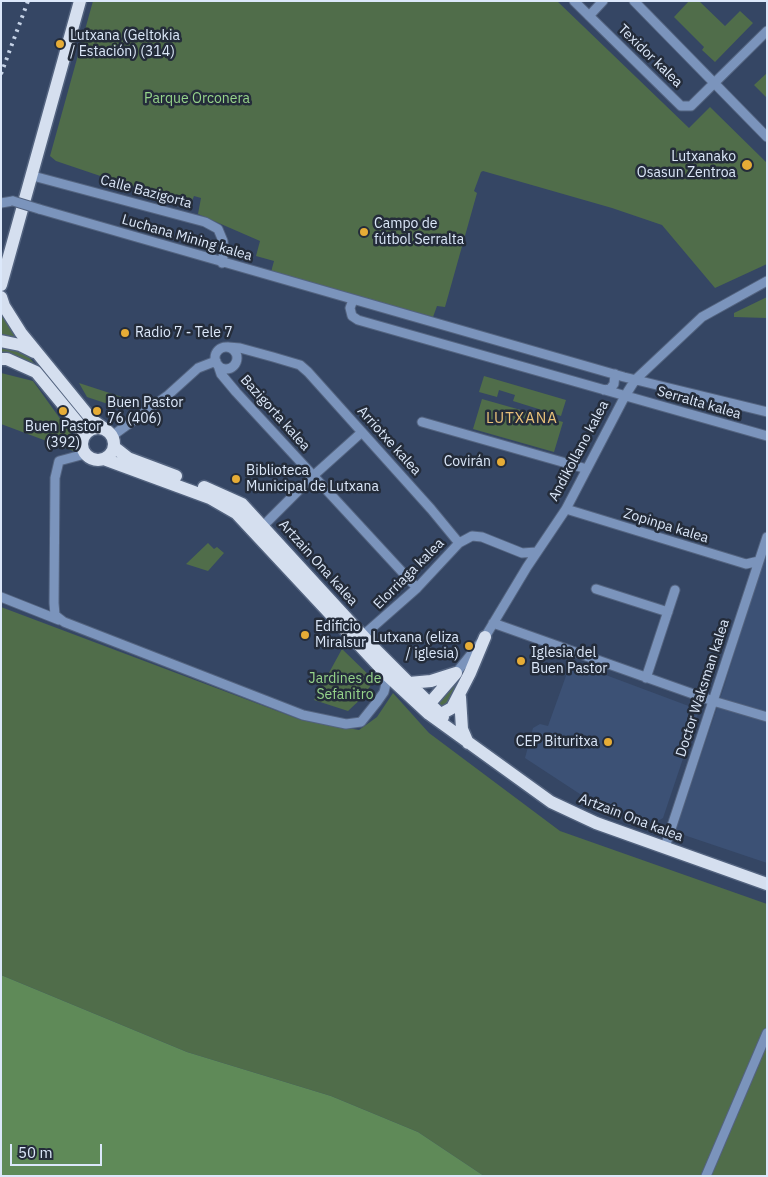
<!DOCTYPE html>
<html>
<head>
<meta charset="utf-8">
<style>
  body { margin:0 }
  #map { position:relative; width:768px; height:1177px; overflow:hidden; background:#354664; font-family:"IBM Plex Sans",sans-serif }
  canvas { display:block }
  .frame { position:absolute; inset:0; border:2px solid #dce8fa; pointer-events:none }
  .scale { position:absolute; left:10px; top:1144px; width:92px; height:22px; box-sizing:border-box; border:2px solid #dce8fa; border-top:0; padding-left:6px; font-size:15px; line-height:18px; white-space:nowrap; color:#dce8fa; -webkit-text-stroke:4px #242c3a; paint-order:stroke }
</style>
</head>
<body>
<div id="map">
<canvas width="768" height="1177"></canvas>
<div class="frame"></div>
<div class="scale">50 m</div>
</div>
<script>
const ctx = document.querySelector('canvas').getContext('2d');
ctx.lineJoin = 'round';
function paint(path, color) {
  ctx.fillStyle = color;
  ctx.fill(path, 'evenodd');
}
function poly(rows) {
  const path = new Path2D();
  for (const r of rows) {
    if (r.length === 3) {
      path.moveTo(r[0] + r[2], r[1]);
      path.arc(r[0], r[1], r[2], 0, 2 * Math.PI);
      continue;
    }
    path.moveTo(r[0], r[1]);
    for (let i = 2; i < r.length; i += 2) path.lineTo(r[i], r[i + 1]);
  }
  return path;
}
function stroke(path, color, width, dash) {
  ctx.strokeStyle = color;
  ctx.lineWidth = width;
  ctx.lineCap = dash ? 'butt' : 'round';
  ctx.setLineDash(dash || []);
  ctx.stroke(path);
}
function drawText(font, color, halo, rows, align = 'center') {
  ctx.font = font + ' "IBM Plex Sans",sans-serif';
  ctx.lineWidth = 5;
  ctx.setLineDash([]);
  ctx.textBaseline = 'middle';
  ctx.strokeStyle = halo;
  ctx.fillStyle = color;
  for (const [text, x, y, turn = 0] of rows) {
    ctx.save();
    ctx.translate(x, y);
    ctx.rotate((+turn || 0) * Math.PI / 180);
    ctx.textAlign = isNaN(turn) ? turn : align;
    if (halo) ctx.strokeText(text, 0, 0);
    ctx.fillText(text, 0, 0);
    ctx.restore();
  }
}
paint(poly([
  [767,549,767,863,675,832,722,693],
  [571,662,694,708,698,714,663,818,656,822,583,796,525,758,533,728,540,724,548,726]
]), '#3c5175');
paint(poly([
  [93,1,557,1,689,128,710,107,767,163,767,264,715,288,662,225,612,208,483,171,481,172,474,191,477,193,445,307,437,306,433,317,271,272,274,261,256,256,260,241,198,214,201,198,194,196,192,201,127,185,56,161,50,156],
  [689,1,699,1,725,26,740,11,753,23,715,62,702,50,704,47,674,17],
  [767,73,767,98,754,85],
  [767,297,767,318,734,317,734,313],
  [1,315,25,343,7,335,1,335],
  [1,345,15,348,27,355,46,377,1,355],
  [1,373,33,381,79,445,76,452,1,424],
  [484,376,566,400,561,416,513,401,515,395,499,390,497,397,479,392],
  [79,383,125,398,131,403,130,406,123,409,87,397],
  [482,399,563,422,554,452,473,429],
  [208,543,214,549,217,547,224,553,208,571,186,564],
  [1,607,301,720,359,730,377,717,393,693,429,733,560,831,767,904,767,1176,484,1176,418,1132,331,1096,187,1052,1,975],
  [342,649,374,680,364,696,348,711,314,700],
  [471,662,447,707,438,709,438,703]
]), '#506d4a');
paint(poly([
  [1,975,187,1052,331,1096,418,1132,484,1176,1,1176]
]), '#5f8a58');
const minor = poly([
  [574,1,681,106,691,106,767,31],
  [634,1,767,137],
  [589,16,603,1],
  [33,176,205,222,218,229,223,241,224,251,222,263],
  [1,203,13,201],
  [39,209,624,377,767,412],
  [353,300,350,308,352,316,358,320,767,436],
  [228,347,240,348,273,357,300,365,308,372,431,509,459,543],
  [226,358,11],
  [218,365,221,374,236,392,417,588],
  [604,390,610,389,614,384,615,374],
  [422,422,587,469],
  [112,436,167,396,198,368,216,361],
  [85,454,59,461,55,478,54,603,55,615,64,622,303,715,346,724,361,722,377,702,384,692,388,676],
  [566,509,746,564,759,561],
  [259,530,313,476,362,432],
  [596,589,668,612],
  [1,597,59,620],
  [493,623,713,701,767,717],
  [359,639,417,588,459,543,472,536,482,537,522,553,537,552],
  [456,673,485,637,527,567,566,509,625,396,635,380,702,317,767,281],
  [646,678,675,590],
  [665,847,767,537],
  [706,1176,767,1033]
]);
const major = poly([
  [1,285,80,1],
  [1,297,4,306,21,333,92,420,105,429],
  [1,341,20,345,34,352],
  [1,359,7,359,36,372,78,423,83,438],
  [98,444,16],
  [114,447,128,458,176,476],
  [104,459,210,498,236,513,388,676,429,714,551,802,596,823,767,884],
  [204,487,242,504,376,650,443,717],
  [409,683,431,681,456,673],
  [460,697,462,729,468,743],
  [430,703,456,673],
  [434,714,441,714,452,708,470,673,485,637]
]);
stroke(minor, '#53637f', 11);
stroke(major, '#53637f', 15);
stroke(minor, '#7b94bc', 9);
stroke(major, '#d5dfef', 12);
stroke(poly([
  [1,74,28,1]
]), '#c5d2e6', 4, [2.5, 5]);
const minorBridge = poly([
  [13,201,39,209]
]);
stroke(minorBridge, '#53637f', 11, []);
stroke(minorBridge, '#7b94bc', 9);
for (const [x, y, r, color] of [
  [60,44,5,"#e6ac36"],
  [747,165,6,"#e6ac36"],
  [364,232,5,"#e6ac36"],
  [125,333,5,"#e6ac36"],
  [63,411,5,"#e6ac36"],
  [97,411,5,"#e6ac36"],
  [501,462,5,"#e6ac36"],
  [236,479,5,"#e6ac36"],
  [305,635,5,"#e6ac36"],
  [469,646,5,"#e6ac36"],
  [521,661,5,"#e6ac36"],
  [608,742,5,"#e6ac36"]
]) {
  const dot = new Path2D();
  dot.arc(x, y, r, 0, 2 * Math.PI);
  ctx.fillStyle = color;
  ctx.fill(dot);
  stroke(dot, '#242c3a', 2);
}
drawText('14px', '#dce8fa', '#242c3a', [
  ["Lutxana (Geltokia",70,36],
  ["/ Estación) (314)",70,52],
  ["Lutxanako",736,157,"right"],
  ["Osasun Zentroa",736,173,"right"],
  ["Campo de",374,224],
  ["fútbol Serralta",374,240],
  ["Radio 7 - Tele 7",135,333],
  ["Buen Pastor",107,403],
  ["76 (406)",107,419],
  ["Buen Pastor",63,427,"center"],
  ["(392)",63,443,"center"],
  ["Covirán",491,462,"right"],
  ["Biblioteca",246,471],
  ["Municipal de Lutxana",246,487],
  ["Edificio",315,627],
  ["Miralsur",315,643],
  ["Lutxana (eliza",459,638,"right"],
  ["/ iglesia)",459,654,"right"],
  ["Iglesia del",531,653],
  ["Buen Pastor",531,669],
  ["CEP Bituritxa",598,742,"right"]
], 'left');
drawText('14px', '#dce8fa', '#242c3a', [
  ["Texidor kalea",650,56,44],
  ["Calle Bazigorta",146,192,15],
  ["Luchana Mining kalea",187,238,16],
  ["Serralta kalea",699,403,16],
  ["Bazigorta kalea",275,413,48],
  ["Arriotxe kalea",389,441,48],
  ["Andikollano kalea",579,451,-62],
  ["Zopinpa kalea",666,526,17],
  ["Artzain Ona kalea",318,563,48],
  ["Elorriaga kalea",409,574,-45],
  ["Doctor Waksman kalea",703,688,-72],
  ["Artzain Ona kalea",631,818,21]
]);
drawText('14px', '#96d48b', '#242c3a', [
  ["Parque Orconera",197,99],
  ["Jardines de",345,679],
  ["Sefanitro",345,695]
]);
ctx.letterSpacing = '1px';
drawText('15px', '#e9c17a', '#242c3a', [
  ["LUTXANA",522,419]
]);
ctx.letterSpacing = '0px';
</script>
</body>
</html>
